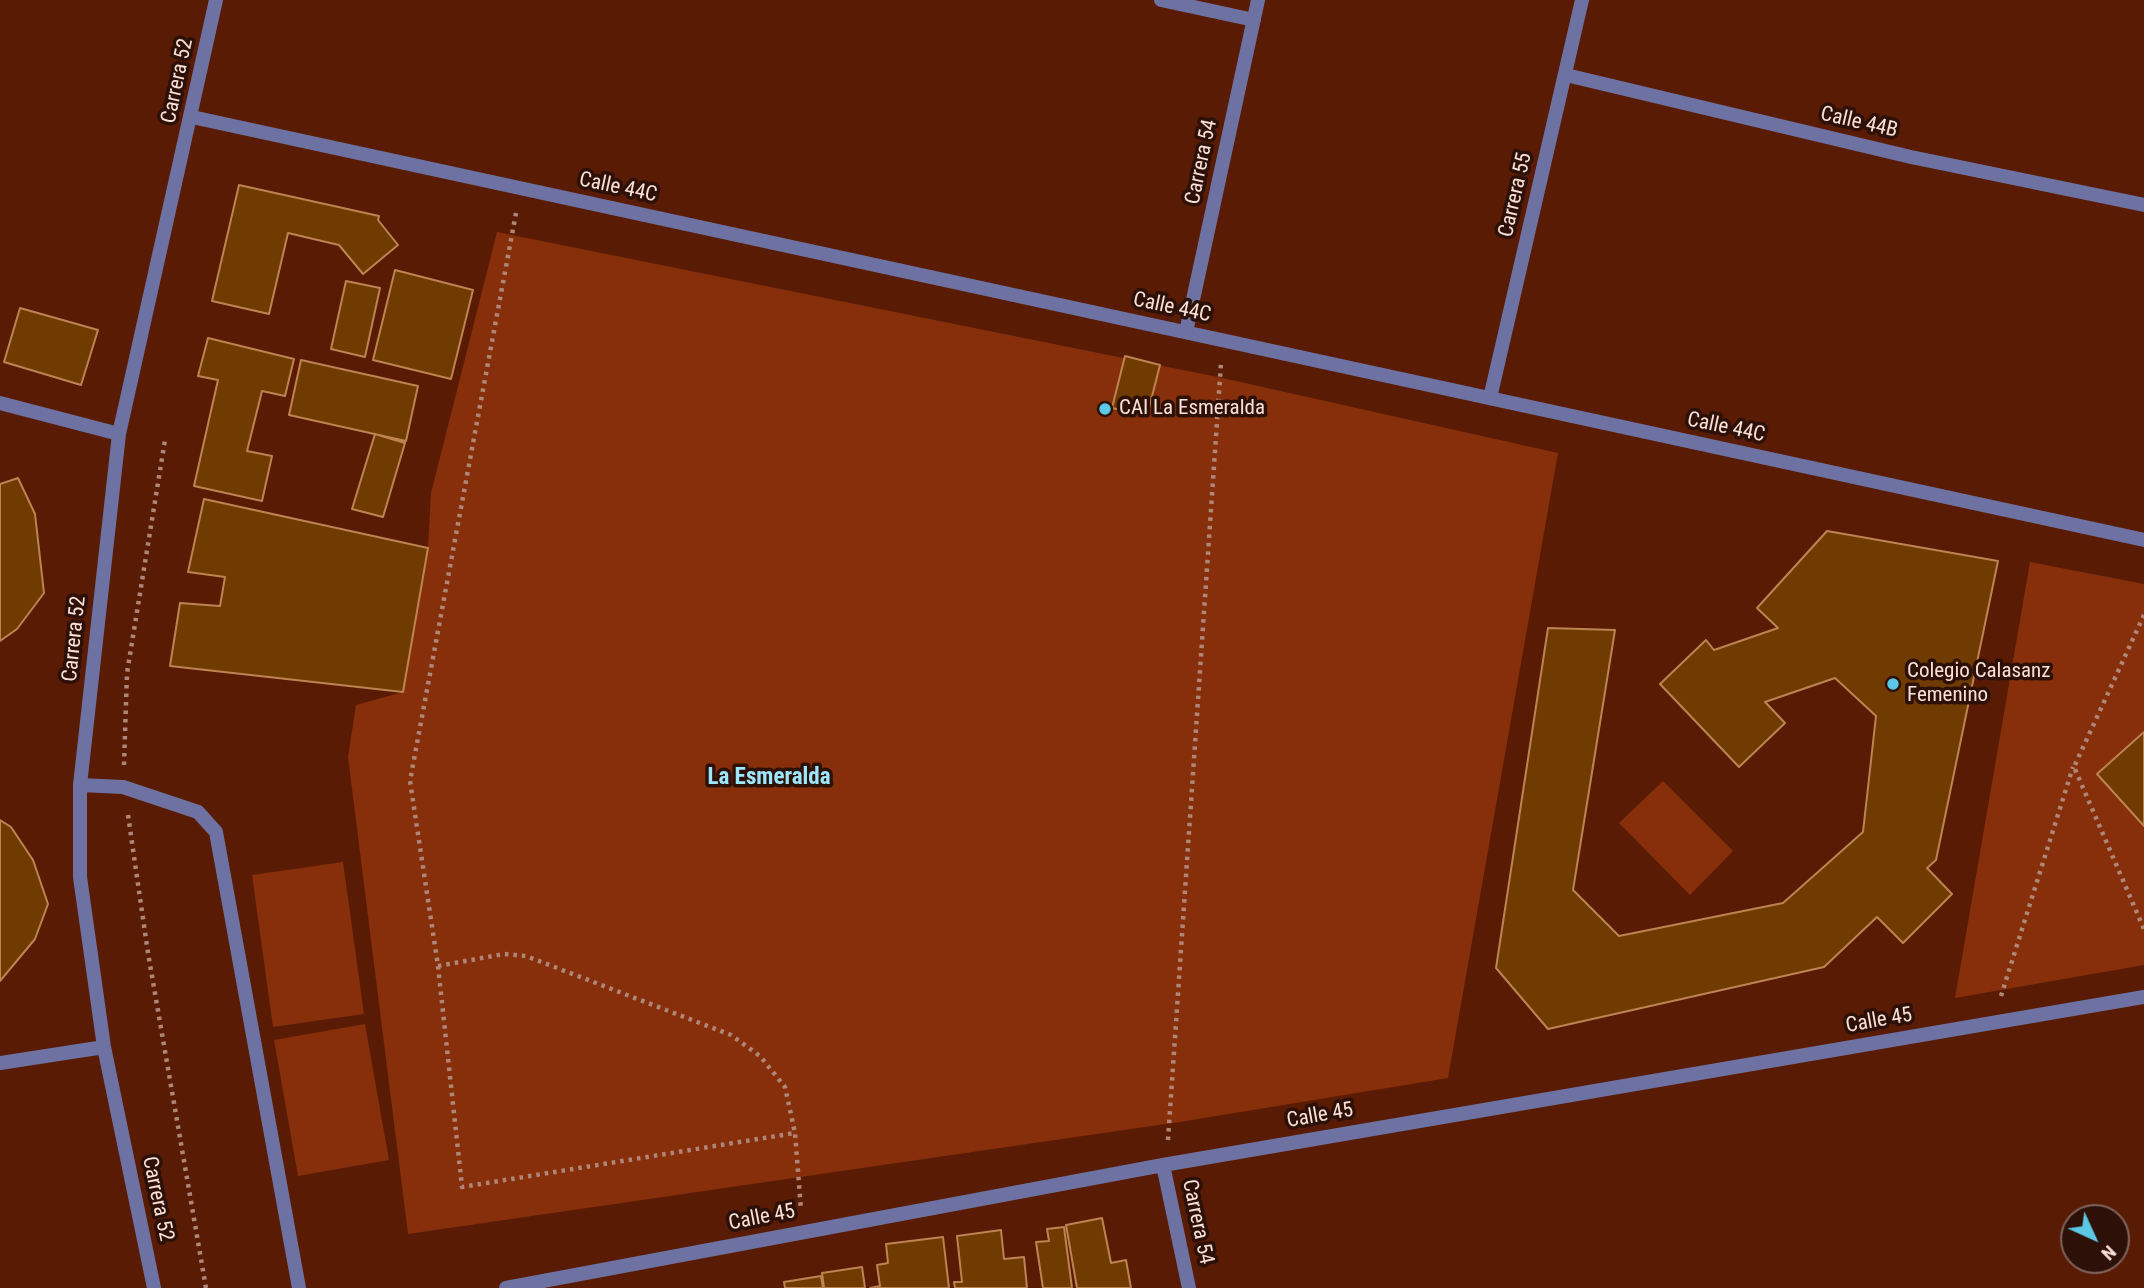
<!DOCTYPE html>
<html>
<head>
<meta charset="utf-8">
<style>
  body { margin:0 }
  #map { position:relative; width:2144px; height:1288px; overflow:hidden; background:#591b04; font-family:"Roboto Condensed",sans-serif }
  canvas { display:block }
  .north { position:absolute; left:2060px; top:1204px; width:70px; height:70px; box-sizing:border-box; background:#2d1108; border:2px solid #7f645c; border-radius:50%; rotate:135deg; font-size:19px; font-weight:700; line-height:28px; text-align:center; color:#f9e1d9 }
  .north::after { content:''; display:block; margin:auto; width:24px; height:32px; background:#5bc8e6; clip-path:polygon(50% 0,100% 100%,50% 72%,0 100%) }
</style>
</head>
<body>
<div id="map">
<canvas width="2144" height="1288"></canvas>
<div class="north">N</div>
</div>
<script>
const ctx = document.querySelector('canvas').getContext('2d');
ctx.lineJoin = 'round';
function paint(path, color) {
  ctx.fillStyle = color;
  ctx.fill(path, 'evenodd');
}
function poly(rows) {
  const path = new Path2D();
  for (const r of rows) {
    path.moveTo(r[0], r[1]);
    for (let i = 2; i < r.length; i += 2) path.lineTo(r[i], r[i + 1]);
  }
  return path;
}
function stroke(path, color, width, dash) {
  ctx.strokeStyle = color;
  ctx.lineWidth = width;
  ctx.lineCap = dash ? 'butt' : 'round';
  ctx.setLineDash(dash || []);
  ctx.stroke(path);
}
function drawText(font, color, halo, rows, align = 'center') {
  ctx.font = font + ' "Roboto Condensed",sans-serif';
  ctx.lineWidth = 7;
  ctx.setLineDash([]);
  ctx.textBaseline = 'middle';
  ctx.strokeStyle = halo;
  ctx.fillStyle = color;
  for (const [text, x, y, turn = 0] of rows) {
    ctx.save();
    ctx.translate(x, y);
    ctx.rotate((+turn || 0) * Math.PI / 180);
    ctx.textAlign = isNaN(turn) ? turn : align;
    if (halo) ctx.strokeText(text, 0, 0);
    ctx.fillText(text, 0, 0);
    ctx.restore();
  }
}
paint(poly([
  [497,232,1218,377,1558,453,1448,1078,1186,1121,408,1234,348,757,356,705,403,692,428,548,431,493],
  [2030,562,2144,584,2144,965,1955,998],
  [1663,781,1733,851,1690,895,1619,823],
  [343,862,364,1014,273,1027,252,875],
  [365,1024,389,1160,298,1176,274,1040]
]), '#872f0b');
const building = poly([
  [239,185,379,216,378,220,398,245,363,274,339,245,288,233,269,314,212,301,239,185],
  [395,270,473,290,451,379,373,360,395,270],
  [346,281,380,288,365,357,331,349,346,281],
  [20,308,98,330,81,385,4,362,20,308],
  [208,338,294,359,285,396,262,391,247,451,272,456,262,501,194,486,218,380,198,376,208,338],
  [1125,356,1160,365,1147,416,1112,408,1125,356],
  [301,360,418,386,406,441,289,415,301,360],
  [375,434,405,443,383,517,352,509,375,434],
  [18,478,35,514,44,593,17,629,0,641,0,484,18,478],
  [204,499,428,548,403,692,170,666,180,603,220,606,225,577,188,572,204,499],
  [1827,531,1998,561,1936,860,1927,868,1952,894,1903,943,1877,917,1824,967,1548,1029,1496,968,1548,628,1615,630,1573,890,1619,936,1783,903,1863,832,1876,716,1835,678,1765,702,1785,723,1739,767,1660,684,1706,640,1714,650,1778,628,1757,608,1827,531],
  [2144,732,2144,826,2097,774,2144,732],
  [0,820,11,827,33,860,48,904,35,939,0,981,0,820],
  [1102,1218,1111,1263,1126,1260,1131,1288,1077,1288,1066,1225,1102,1218],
  [1064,1227,1072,1288,1043,1288,1036,1242,1049,1241,1047,1229,1064,1227],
  [1001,1230,1004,1259,1024,1257,1027,1288,955,1288,954,1282,962,1282,957,1236,1001,1230],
  [943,1237,949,1288,870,1288,880,1286,877,1265,888,1263,886,1244,943,1237],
  [862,1267,865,1288,824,1288,822,1273,862,1267],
  [821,1276,823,1288,785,1288,784,1282,821,1276]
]);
paint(building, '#703b00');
stroke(building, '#bd8353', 2);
stroke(poly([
  [516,213,410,781,438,966,462,1187,795,1133,801,1210],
  [2144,615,2074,767,2144,929],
  [124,765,127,673,165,440],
  [128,815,148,953,206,1288],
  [438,966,504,954,526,956,731,1035,760,1056,785,1087,795,1133],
  [2001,996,2073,767],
  [1168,1140,1221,363]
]), '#af8677', 4.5, [3.5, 5]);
stroke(poly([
  [80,785,123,787,198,812,216,832,299,1288]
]), '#6d72a3', 14);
stroke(poly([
  [1161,0,1254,20],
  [1566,75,1911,157,2144,205],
  [192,117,2144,540],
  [1186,332,1258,0],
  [1490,398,1582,0],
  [0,403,119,434],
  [0,1063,104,1047],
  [1163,1165,1189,1288],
  [154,1288,104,1047,80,877,80,785,119,434,216,0],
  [506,1288,1163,1165,2144,997]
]), '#6d72a3', 14);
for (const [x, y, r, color] of [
  [1105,409,7,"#5bc8e6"],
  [1893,684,7,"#5bc8e6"]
]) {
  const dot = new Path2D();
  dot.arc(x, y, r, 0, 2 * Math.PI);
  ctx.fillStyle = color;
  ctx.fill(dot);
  stroke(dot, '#2d1108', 2.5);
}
drawText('21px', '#f9e1d9', '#2d1108', [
  ["Carrera 52",178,81,-78],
  ["Calle 44B",1859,123,13],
  ["Carrera 54",1202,162,-78],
  ["Calle 44C",618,188,12],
  ["Carrera 55",1516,195,-77],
  ["Calle 44C",1172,308,12],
  ["Calle 44C",1726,428,12],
  ["Carrera 52",75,639,-84],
  ["Calle 45",1879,1021,-10],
  ["Calle 45",1320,1116,-10],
  ["Carrera 52",157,1199,78],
  ["Calle 45",762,1218,-11],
  ["Carrera 54",1197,1222,78]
]);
drawText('21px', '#f9e1d9', '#2d1108', [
  ["CAI La Esmeralda",1119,409],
  ["Colegio Calasanz",1907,672],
  ["Femenino",1907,696]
], 'left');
drawText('bold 23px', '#9de7fe', '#2d1108', [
  ["La Esmeralda",769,778]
]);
</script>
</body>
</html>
